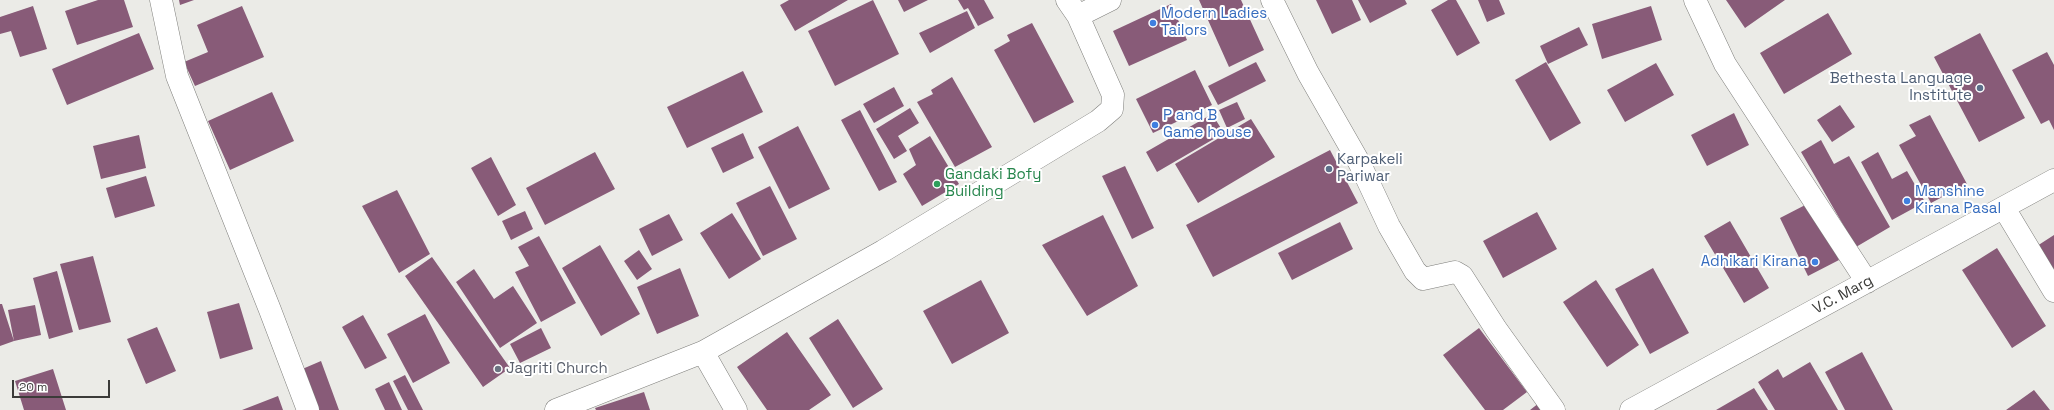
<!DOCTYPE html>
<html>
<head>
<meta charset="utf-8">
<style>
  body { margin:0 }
  #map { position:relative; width:2054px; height:410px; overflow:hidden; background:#ebebe7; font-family:"Space Grotesk",sans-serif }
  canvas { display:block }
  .scale { position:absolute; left:12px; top:380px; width:98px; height:18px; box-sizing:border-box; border:2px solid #3b3b39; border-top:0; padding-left:5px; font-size:12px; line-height:14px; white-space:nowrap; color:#3b3b39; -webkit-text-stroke:3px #fff; paint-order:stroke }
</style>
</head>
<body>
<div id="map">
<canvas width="2054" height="410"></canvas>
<div class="scale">20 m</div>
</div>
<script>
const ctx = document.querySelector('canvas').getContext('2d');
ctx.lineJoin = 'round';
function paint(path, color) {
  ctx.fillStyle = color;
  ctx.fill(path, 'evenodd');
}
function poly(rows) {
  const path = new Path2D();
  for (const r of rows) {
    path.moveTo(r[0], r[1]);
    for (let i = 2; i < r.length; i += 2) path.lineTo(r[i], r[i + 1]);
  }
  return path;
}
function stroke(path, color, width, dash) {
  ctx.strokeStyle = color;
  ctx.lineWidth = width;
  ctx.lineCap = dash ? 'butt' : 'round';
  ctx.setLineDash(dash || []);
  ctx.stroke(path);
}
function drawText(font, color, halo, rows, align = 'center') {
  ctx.font = font + ' "Space Grotesk",sans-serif';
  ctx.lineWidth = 4;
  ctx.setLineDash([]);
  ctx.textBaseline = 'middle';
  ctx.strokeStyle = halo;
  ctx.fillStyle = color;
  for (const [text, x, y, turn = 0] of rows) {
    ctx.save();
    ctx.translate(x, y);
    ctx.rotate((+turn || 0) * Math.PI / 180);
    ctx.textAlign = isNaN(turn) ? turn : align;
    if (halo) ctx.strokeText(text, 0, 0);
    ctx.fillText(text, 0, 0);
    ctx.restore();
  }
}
paint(poly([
  [98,0,124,0,133,27,77,45,65,11],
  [179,0,194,0,180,5],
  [789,0,848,0,795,31,780,5],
  [873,0,899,54,835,86,808,31],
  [898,0,928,0,904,12],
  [958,0,984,0,994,18,978,26,968,8,964,10],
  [1199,0,1241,0,1264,50,1229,67],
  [1316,0,1352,0,1361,20,1332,34],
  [1358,0,1405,0,1407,4,1370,23],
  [1448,0,1456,0,1480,43,1457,56,1431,10],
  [1478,0,1499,0,1505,14,1487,22],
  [1726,0,1785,0,1745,28],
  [1171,4,1187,40,1129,66,1113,31],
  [33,6,47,49,20,57,11,31,0,34,0,17],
  [242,6,264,57,195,86,184,62,208,52,197,25],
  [1651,6,1662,40,1602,59,1592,24],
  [967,11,975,28,930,53,919,33],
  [1828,13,1852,54,1784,94,1760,53],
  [1032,23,1074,102,1034,123,994,50,1010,41,1007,35],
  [1579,27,1588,45,1548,64,1540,46],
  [139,33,154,69,67,105,52,69],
  [1980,33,2025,118,1979,142,1934,57],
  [2047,52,2054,65,2054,130,2049,120,2041,124,2012,70],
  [1256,62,1266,81,1218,105,1208,86],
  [1546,62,1581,123,1550,141,1515,80],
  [1656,63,1674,95,1625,122,1607,90],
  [1195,70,1212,105,1153,133,1136,99],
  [743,71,763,112,687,148,667,107],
  [952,77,992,147,955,167,917,102,933,94,931,90],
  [894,87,904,106,874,123,863,104],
  [272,92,294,141,230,170,208,121],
  [1237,102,1245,119,1227,128,1219,110],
  [1840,105,1855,127,1832,142,1817,120],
  [910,108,919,123,898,136,907,151,894,159,876,129],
  [860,110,897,182,879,191,841,120],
  [1734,113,1749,145,1707,166,1691,135],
  [1212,114,1224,133,1157,172,1146,152],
  [1930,115,1967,184,1931,203,1899,145,1916,136,1909,125],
  [1251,119,1275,157,1198,203,1175,164],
  [798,126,830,189,789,209,758,147],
  [743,133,754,158,723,173,711,148],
  [139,135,146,168,101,179,93,146],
  [930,136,959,184,922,206,903,174,916,165,909,149],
  [1821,140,1834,164,1849,156,1890,227,1856,247,1801,152],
  [1330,150,1358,203,1213,277,1186,225],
  [595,152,615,189,545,225,526,188],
  [1878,152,1892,179,1907,171,1925,202,1892,220,1861,162],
  [491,157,516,205,498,216,471,168],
  [1125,166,1154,228,1132,239,1102,176],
  [146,176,155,206,115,218,106,188],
  [770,186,797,239,763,256,736,203],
  [397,190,430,254,399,273,362,206],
  [1811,202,1839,260,1808,276,1780,218],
  [525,211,533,229,511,240,502,221],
  [1537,212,1557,249,1503,278,1483,241],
  [732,213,761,259,729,279,700,233],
  [669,214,683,240,652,256,639,229],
  [1103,215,1138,286,1087,316,1042,245],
  [1730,221,1769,288,1744,303,1704,236],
  [1340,222,1353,249,1292,280,1278,253],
  [2054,235,2054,276,2037,246],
  [539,236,576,303,541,322,515,272,529,266,518,247],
  [600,245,640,314,601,336,562,268],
  [1997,248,2046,326,2012,348,1962,270],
  [639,250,652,269,637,280,624,261],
  [93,256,111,322,79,330,60,264],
  [432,257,510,368,483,387,405,276],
  [680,268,699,316,657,334,637,287],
  [1653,268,1689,333,1650,354,1615,289],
  [474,269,494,299,513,286,537,323,500,348,456,282],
  [57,271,73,332,49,339,33,278],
  [981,280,1009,333,952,364,923,311],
  [1596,280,1639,345,1607,367,1563,302],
  [239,303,253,349,220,359,207,312],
  [0,304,2,304,14,341,0,346],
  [35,305,41,335,14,341,8,310],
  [425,314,450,363,413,383,387,334],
  [363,315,387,358,365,369,342,327],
  [838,319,883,389,853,408,809,338],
  [157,327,176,371,146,384,127,339],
  [541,328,551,348,520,363,510,344],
  [1479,328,1527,392,1503,410,1485,410,1443,355],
  [787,332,831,395,809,410,767,410,737,367],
  [1862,352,1893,410,1845,410,1825,372],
  [321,361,339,410,316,410,300,370],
  [1810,362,1838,410,1775,410,1758,382,1778,369,1783,378],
  [53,369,66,410,24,410,15,381],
  [405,375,423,410,408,410,393,381],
  [389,382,402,410,385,410,375,389],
  [1754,388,1768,410,1716,410],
  [2034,390,2050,410,2006,410],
  [644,392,650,410,596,410,595,408],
  [278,396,283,410,242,410],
  [1539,403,1544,410,1530,410]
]), '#885b78');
const minor = poly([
  [161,0,177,76,270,310,308,410],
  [1272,0,1308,73,1360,164,1389,226,1415,271,1423,279,1455,272,1462,276,1496,329,1554,410],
  [1695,0,1725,64,1867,282],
  [1078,16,1110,0],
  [2004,208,2054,291],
  [703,352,736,410],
  [556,410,703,352,883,251,1098,121,1112,109,1113,95,1078,16,1067,0],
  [1631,410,2054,180]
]);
stroke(minor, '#7e7e7b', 23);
stroke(minor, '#fff', 22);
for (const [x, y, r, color] of [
  [1153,23,4,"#3f7fe0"],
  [1980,88,4,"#5c6f8a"],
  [1155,125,4,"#3f7fe0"],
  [1329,169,4,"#5c6f8a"],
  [937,184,4,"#2e9e5b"],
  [1907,201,4,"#3f7fe0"],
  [1815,262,4,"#3f7fe0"],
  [498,369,4,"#6b7280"]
]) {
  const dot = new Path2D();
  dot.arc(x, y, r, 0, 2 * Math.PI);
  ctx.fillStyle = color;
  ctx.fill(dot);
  stroke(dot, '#fff', 1.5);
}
drawText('15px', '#366cbe', '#fff', [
  ["Modern Ladies",1161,14],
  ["Tailors",1161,31],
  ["P and B",1163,116],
  ["Game house",1163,133],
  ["Manshine",1915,192],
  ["Kirana Pasal",1915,209],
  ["Adhikari Kirana",1807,262,"right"]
], 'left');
drawText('15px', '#4e5e75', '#fff', [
  ["Bethesta Language",1972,79],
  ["Institute",1972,96],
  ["Karpakeli",1337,160,"left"],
  ["Pariwar",1337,177,"left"]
], 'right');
drawText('15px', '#27864d', '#fff', [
  ["Gandaki Bofy",945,175],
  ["Building",945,192]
], 'left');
drawText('15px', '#3b3b39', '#fff', [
  ["V.C. Marg",1843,295,-28]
]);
drawText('15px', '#5b616d', '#fff', [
  ["Jagriti Church",506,369]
], 'left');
</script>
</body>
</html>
